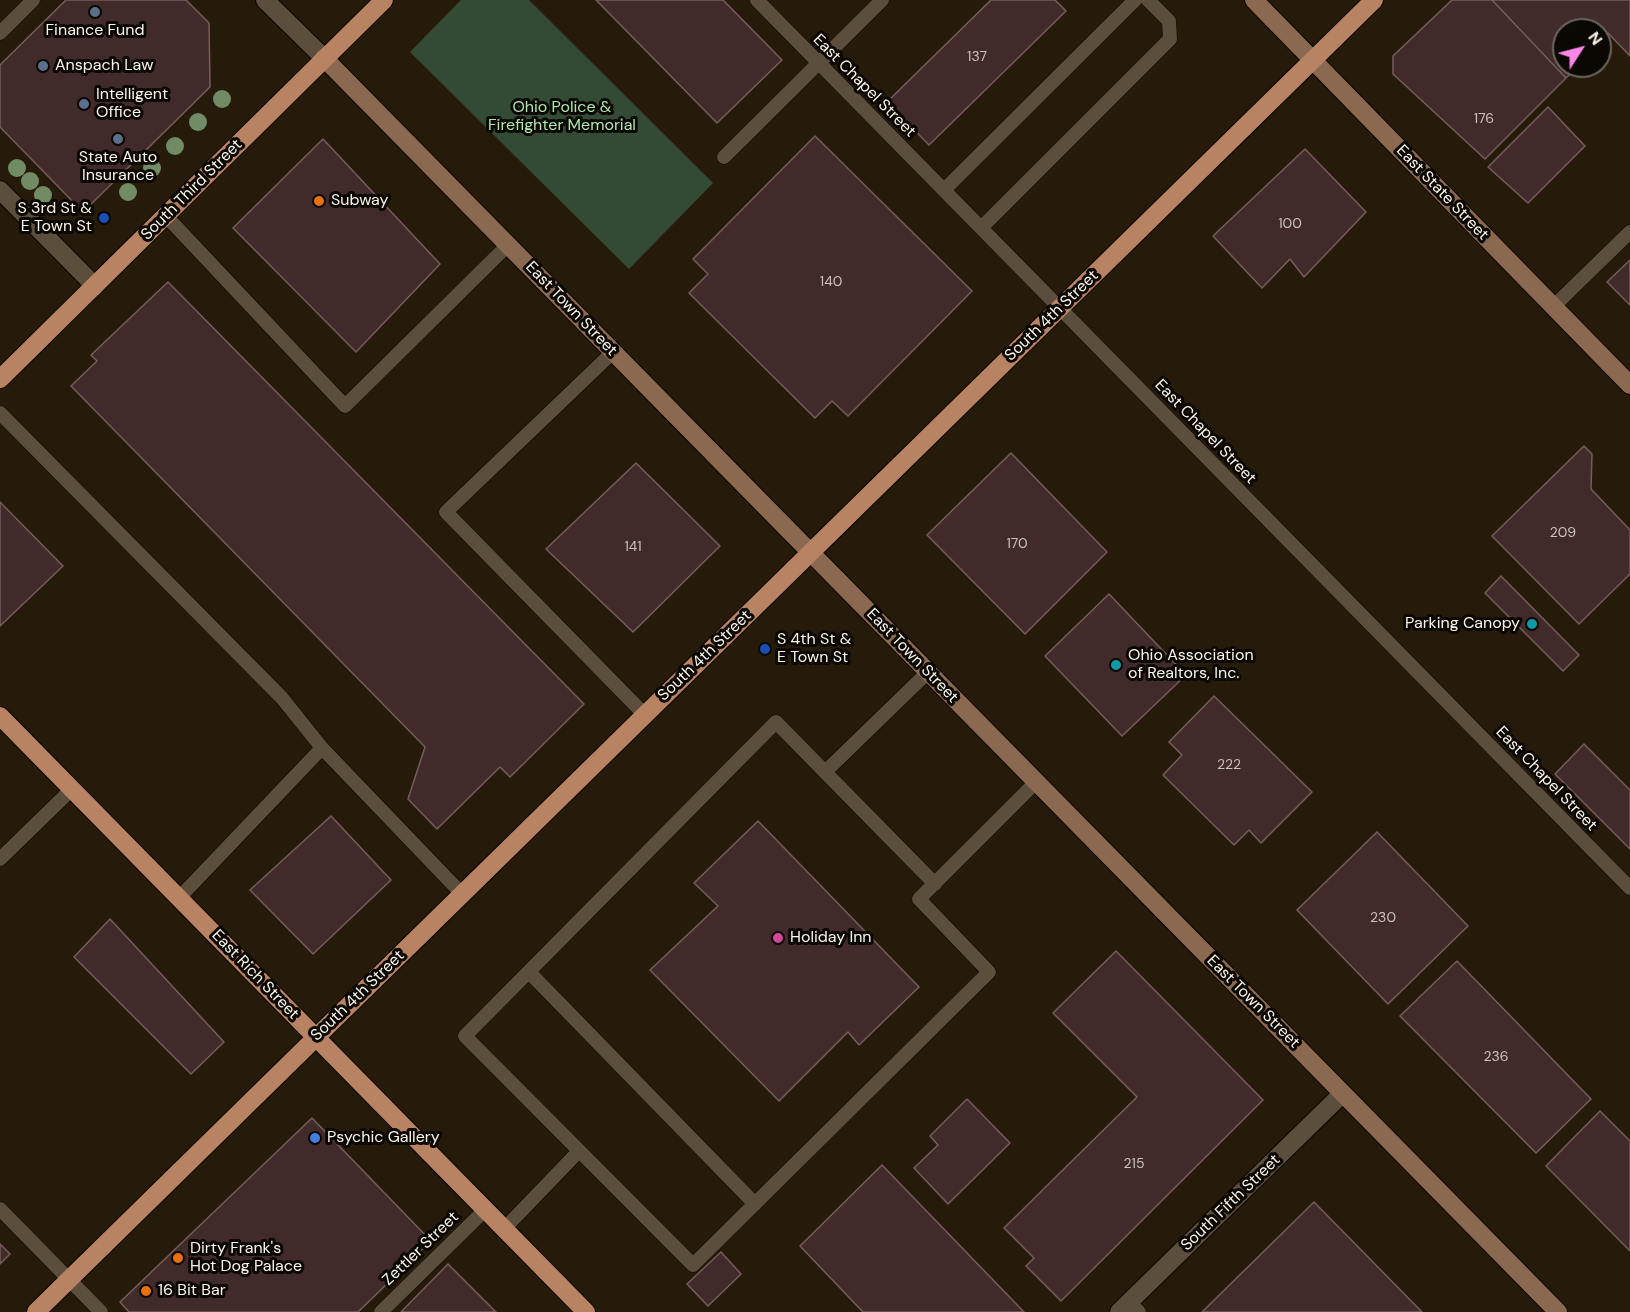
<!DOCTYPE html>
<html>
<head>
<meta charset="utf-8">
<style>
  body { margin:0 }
  #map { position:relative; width:1630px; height:1312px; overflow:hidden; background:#261b0a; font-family:"DM Sans",sans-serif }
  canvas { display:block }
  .north { position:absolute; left:1552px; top:18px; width:60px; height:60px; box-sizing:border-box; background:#0b0702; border:2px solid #6b665e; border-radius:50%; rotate:54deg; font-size:16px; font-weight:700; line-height:24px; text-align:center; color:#fbf4e9 }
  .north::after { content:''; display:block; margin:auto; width:21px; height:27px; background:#fa87e7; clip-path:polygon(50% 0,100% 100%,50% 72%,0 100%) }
</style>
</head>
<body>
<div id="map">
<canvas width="1630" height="1312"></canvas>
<div class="north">N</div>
</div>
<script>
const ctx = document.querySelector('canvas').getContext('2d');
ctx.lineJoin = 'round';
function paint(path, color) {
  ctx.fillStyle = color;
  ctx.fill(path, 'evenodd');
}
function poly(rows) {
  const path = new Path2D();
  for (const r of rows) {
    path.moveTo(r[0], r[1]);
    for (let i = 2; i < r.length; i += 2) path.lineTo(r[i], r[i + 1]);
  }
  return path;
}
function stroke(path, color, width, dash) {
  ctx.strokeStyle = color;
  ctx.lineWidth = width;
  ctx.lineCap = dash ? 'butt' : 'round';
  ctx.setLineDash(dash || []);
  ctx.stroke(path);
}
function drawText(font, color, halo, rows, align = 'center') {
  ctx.font = font + ' "DM Sans",sans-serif';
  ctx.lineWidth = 6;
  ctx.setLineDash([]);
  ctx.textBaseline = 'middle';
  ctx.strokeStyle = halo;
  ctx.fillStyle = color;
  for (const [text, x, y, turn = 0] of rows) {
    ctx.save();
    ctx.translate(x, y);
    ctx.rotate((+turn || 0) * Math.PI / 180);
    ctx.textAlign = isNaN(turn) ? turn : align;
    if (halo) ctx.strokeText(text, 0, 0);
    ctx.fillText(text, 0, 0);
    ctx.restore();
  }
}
paint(poly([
  [461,0,529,0,713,183,629,269,410,52]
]), '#334b34');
const building = poly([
  [66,0,186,0,209,23,210,87,83,212,0,127,0,65,66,0],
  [596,0,723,0,782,60,717,123,596,0],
  [991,0,1055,0,1066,11,929,145,887,102,991,0],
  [1452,0,1492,0,1566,78,1485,159,1393,74,1393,56,1452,0],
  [1492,0,1630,0,1630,56,1608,33,1600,42,1600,30,1564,30,1564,66,1578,66,1566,78,1492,0],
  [1548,107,1585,146,1528,203,1488,167,1548,107],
  [815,136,972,291,848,416,832,401,815,418,689,293,708,274,693,259,815,136],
  [323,139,440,264,356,352,233,228,323,139],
  [1305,149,1366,212,1304,277,1290,259,1262,288,1213,236,1305,149],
  [1630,260,1630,305,1607,282,1630,260],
  [168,282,584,704,510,777,500,767,437,829,408,799,425,747,71,386,97,361,91,355,168,282],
  [1584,446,1592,454,1591,489,1630,530,1630,574,1579,624,1492,536,1584,446],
  [1011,453,1107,552,1025,634,927,535,1011,453],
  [636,463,720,546,633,632,546,549,636,463],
  [0,502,63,566,0,626,0,502],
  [1501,576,1579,655,1563,671,1485,593,1501,576],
  [1109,594,1186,675,1122,736,1045,656,1109,594],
  [1214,696,1312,792,1261,843,1249,830,1234,845,1163,775,1182,755,1169,742,1214,696],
  [1584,744,1630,790,1630,849,1555,774,1584,744],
  [331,816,391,880,313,954,250,890,331,816],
  [758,821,919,987,859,1045,848,1032,779,1101,650,970,718,906,694,883,758,821],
  [1377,832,1468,926,1388,1004,1297,910,1377,832],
  [110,919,224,1042,191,1074,74,957,110,919],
  [1116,951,1263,1100,1061,1301,1026,1266,1034,1258,1004,1228,1137,1097,1053,1013,1116,951],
  [1457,961,1591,1099,1536,1153,1400,1016,1457,961],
  [967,1099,1010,1143,948,1204,914,1168,938,1145,930,1136,967,1099],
  [1600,1111,1630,1141,1630,1251,1546,1166,1600,1111],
  [312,1118,431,1241,358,1312,129,1312,120,1302,312,1118],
  [882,1165,1024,1312,863,1312,800,1246,882,1165],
  [1314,1202,1422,1312,1202,1312,1314,1202],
  [0,1244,10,1254,0,1264,0,1244],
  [721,1252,741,1274,708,1306,687,1284,721,1252],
  [448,1264,496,1312,401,1312,448,1264]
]);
paint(building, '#412b2a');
stroke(building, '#765d5c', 1.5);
const lane = poly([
  [757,0,1630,888],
  [0,33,33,0],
  [724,157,882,0],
  [944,190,1135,0],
  [166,216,345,406,508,245],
  [981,228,1170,39,1169,21,1148,0],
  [1553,307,1630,232],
  [613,352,446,512,645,715],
  [0,413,282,698,322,748,462,894],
  [928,672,825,772,776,722,465,1036,693,1265,989,972,919,899,1036,782],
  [825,772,935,884],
  [0,859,72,789],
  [179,898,322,748],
  [529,972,755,1204],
  [0,1209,101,1312],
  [504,1229,579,1151],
  [1129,1302,1139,1312],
  [381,1312,485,1210]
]);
const street = poly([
  [265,0,324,58],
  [0,190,95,286],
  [1119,1312,1342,1094]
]);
const secondary = poly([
  [1254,0,1630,385],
  [324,58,1558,1312]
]);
const primary = poly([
  [0,379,384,0],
  [0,716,586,1312],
  [36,1312,1374,0]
]);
stroke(lane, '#0e0500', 15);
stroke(street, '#0e0500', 20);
stroke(secondary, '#0e0500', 20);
stroke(primary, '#0e0500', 20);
stroke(lane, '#5b4e3c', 14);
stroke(street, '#5b4e3c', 18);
stroke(secondary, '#8a6950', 18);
stroke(primary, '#b88363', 18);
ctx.fillStyle = '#718c65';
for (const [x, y] of [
  [222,99],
  [198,122],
  [175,146],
  [17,168],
  [152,168],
  [30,181],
  [128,192],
  [43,195]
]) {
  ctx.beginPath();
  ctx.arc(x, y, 9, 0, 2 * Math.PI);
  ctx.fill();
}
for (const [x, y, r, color] of [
  [95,12,6,"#5c6f8a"],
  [43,66,6,"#5c6f8a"],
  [84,104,6,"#5c6f8a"],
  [118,139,6,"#5c6f8a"],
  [319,201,6,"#e8710a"],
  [104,218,6,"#1a4fb4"],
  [1532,624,6,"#0f9aa8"],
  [765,649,6,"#1a4fb4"],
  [1116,665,6,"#0f9aa8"],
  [778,938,6,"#d1479c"],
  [315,1138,6,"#3f7fe0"],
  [178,1258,6,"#e8710a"],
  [146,1291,6,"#e8710a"]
]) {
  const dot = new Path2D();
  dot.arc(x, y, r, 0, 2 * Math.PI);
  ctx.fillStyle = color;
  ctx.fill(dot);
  stroke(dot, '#0b0702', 2);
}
drawText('14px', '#ccc2b9', null, [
  ["137",977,57],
  ["176",1484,119],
  ["100",1290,224],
  ["140",831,282],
  ["209",1563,533],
  ["170",1017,544],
  ["141",633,547],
  ["222",1229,765],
  ["230",1383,918],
  ["236",1496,1057],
  ["215",1134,1164]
]);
drawText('16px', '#fbf4e9', '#0b0702', [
  ["Finance Fund",95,31,"center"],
  ["Anspach Law",55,66],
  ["Intelligent",96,95],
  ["Office",96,113],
  ["State Auto",118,158,"center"],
  ["Insurance",118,176,"center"],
  ["Subway",331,201],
  ["S 3rd St &",92,209,"right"],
  ["E Town St",92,227,"right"],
  ["Parking Canopy",1520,624,"right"],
  ["S 4th St &",777,640],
  ["E Town St",777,658],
  ["Ohio Association",1128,656],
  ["of Realtors, Inc.",1128,674],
  ["Holiday Inn",790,938],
  ["Psychic Gallery",327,1138],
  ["Dirty Frank's",190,1249],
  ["Hot Dog Palace",190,1267],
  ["16 Bit Bar",158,1291]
], 'left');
drawText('16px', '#fbf4e9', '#0b0702', [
  ["East Chapel Street",864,86,45],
  ["South Third Street",192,190,-45],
  ["East State Street",1442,193,46],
  ["East Town Street",571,309,46],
  ["South 4th Street",1052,316,-44],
  ["East Chapel Street",1205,432,46],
  ["South 4th Street",705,656,-44],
  ["East Town Street",912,656,46],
  ["East Chapel Street",1546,779,46],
  ["East Rich Street",255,975,46],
  ["South 4th Street",358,996,-44],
  ["East Town Street",1253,1002,45],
  ["South Fifth Street",1231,1203,-44],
  ["Zettler Street",421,1249,-44]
]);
drawText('16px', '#aee8af', '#0b0702', [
  ["Ohio Police &",562,108],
  ["Firefighter Memorial",562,126]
]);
</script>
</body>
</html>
